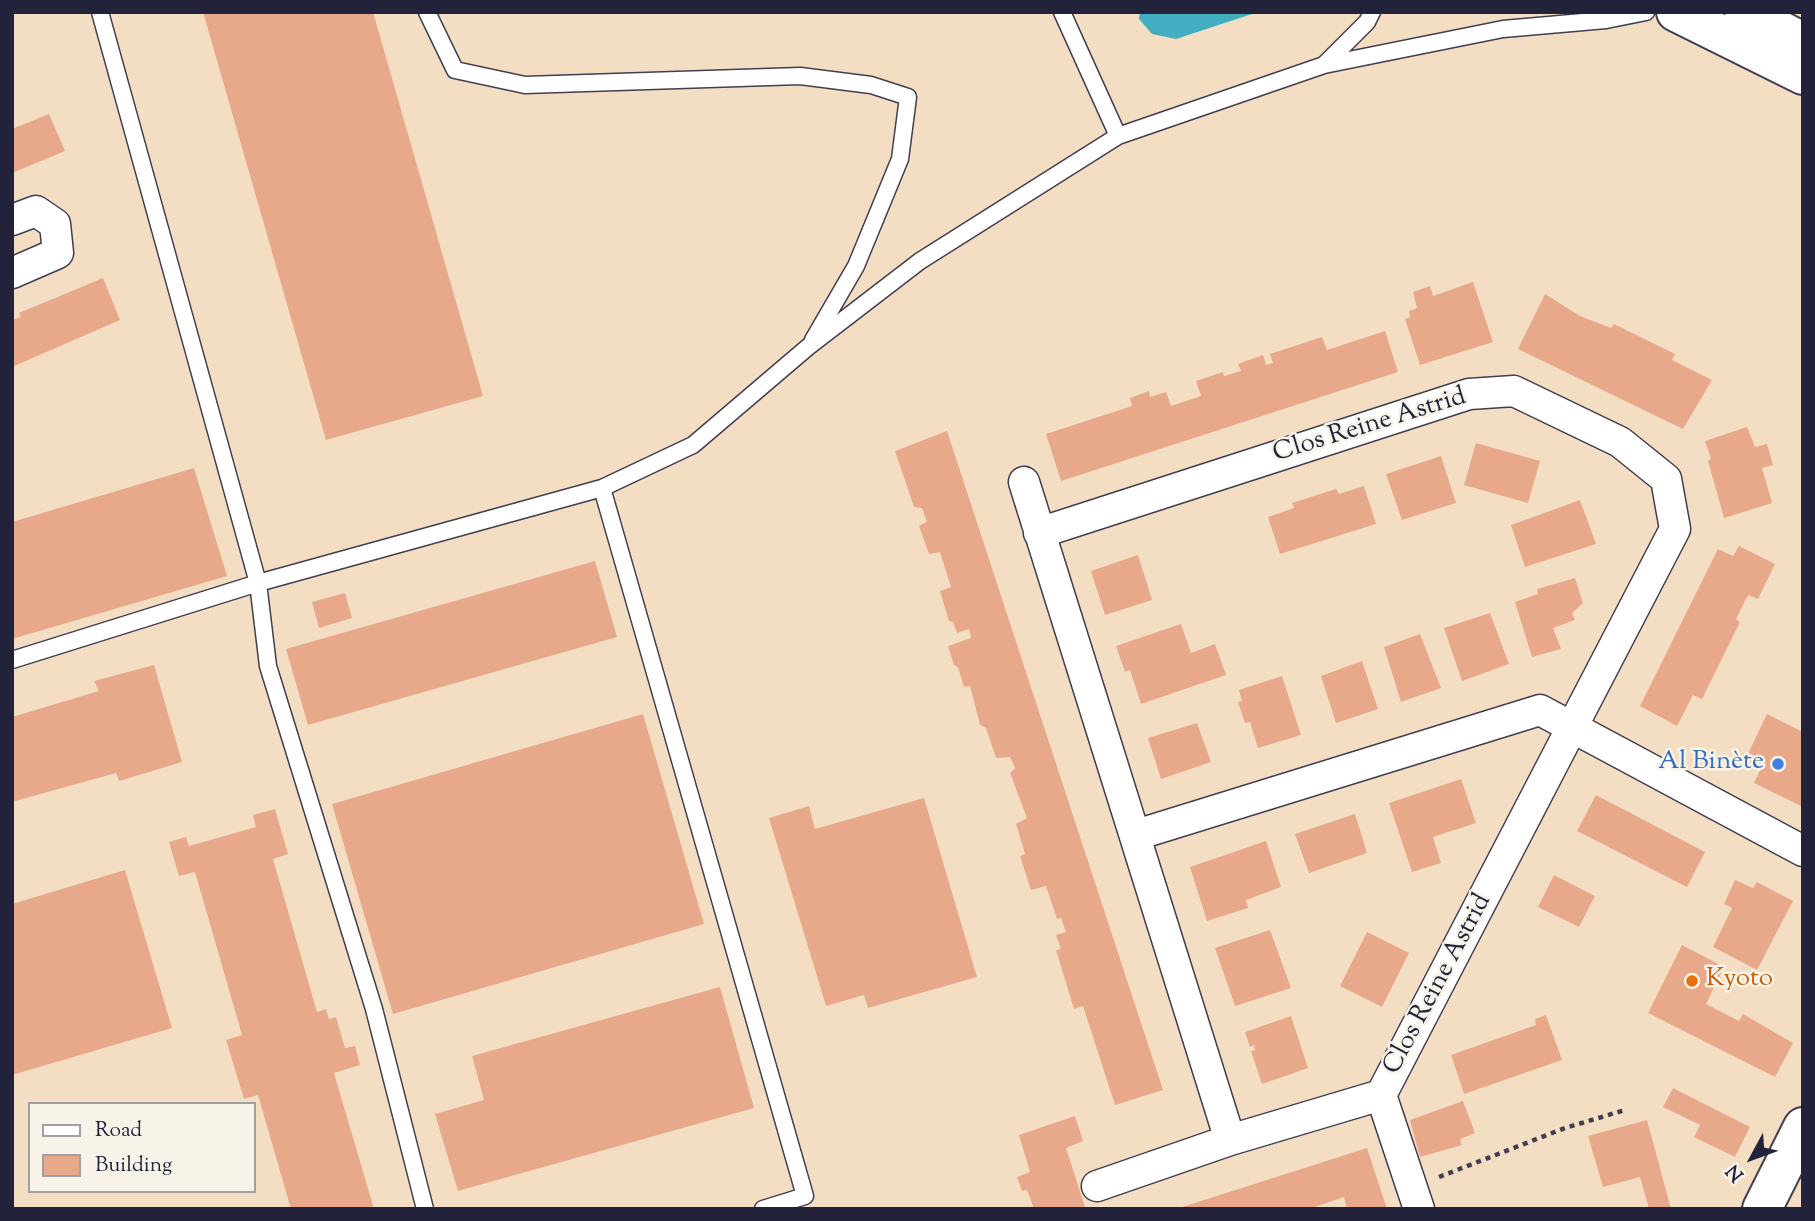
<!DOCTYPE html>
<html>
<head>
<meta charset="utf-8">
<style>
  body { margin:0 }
  #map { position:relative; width:1815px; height:1221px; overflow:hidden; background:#f4dec3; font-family:"Sorts Mill Goudy",serif }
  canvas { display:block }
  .frame { position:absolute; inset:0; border:14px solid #22223b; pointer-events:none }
  .legend { position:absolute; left:28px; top:1102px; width:228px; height:91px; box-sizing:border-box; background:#f7f3e8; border:2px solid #a29fa3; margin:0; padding:9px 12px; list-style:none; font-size:21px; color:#22223b }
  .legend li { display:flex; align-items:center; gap:14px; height:35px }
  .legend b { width:35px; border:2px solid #a29fa3 }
  .north { position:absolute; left:1717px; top:1123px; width:70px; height:70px; -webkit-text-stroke:5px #f7f3e8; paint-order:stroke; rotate:229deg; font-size:19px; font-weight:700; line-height:28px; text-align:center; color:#22223b }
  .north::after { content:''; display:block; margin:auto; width:24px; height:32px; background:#22223b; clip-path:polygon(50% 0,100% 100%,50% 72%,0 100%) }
</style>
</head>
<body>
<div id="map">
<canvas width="1815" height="1221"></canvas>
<div class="frame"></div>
<ul class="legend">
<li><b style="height:9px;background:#fff"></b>Road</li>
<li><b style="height:19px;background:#e8a98b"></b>Building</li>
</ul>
<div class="north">N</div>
</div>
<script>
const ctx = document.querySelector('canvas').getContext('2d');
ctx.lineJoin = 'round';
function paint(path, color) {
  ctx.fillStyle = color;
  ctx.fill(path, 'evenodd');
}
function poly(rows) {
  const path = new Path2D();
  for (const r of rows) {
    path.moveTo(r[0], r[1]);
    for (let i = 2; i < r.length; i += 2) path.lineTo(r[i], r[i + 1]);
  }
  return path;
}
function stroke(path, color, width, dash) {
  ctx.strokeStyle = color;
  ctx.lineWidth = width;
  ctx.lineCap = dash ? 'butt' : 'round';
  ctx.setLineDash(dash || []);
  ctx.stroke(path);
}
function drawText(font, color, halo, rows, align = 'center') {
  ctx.font = font + ' "Sorts Mill Goudy",serif';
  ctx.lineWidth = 5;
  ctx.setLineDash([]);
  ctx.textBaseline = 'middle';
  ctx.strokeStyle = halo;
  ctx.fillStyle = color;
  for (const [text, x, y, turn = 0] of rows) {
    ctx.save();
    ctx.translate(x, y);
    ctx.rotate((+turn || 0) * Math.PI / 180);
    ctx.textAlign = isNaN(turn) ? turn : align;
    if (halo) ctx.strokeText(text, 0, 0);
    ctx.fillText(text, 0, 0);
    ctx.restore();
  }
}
paint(poly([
  [1140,12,1258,12,1176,39,1152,34,1139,19]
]), '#43adc2');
paint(poly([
  [203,12,373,12,483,396,326,440],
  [49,114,65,151,12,173,12,129],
  [103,278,120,320,12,367,12,320,21,317,19,313],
  [1473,282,1493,342,1420,365,1405,319,1410,317,1409,311,1417,308,1413,292,1430,286,1433,296],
  [1545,294,1580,316,1611,328,1614,324,1675,354,1672,360,1712,380,1683,429,1518,349],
  [1385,331,1398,372,1061,481,1046,434,1132,406,1130,398,1149,391,1150,397,1166,392,1171,406,1201,396,1196,381,1223,372,1224,376,1241,371,1238,364,1263,355,1266,365,1273,363,1270,354,1322,337,1327,350],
  [1747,427,1755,447,1767,444,1773,465,1762,468,1772,503,1724,518,1708,461,1711,459,1705,441],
  [947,431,1163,1090,1115,1105,1083,1006,1074,1009,1056,950,1061,949,1056,935,1066,932,1061,918,1057,919,1046,886,1031,890,1020,856,1025,854,1016,824,1027,818,1010,773,1015,768,1010,757,996,758,986,728,980,725,970,686,964,687,958,667,954,665,948,646,971,638,969,629,957,633,953,622,949,621,940,591,951,587,940,552,929,554,919,526,927,522,922,508,914,507,895,451],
  [1476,443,1540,461,1528,503,1464,485],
  [1441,456,1456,503,1402,520,1386,474],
  [194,468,227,576,12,639,12,522],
  [1364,486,1376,524,1280,554,1268,517,1294,508,1292,503,1336,489,1339,494],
  [1580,500,1596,544,1525,567,1511,525],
  [1739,546,1775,564,1758,599,1748,595,1736,619,1740,622,1702,699,1693,695,1677,726,1640,706,1718,549,1733,556],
  [1138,555,1152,600,1105,615,1091,571],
  [595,561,617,637,308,725,286,649],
  [1575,578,1583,603,1572,613,1575,620,1553,628,1561,649,1532,657,1515,602,1538,594,1537,589],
  [345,593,352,618,319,628,312,602],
  [1490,613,1509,664,1462,681,1444,628],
  [1181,624,1191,653,1215,644,1226,675,1141,704,1130,670,1125,672,1116,646],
  [1420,634,1441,688,1401,702,1384,647],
  [1362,661,1378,709,1336,723,1321,676],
  [154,665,182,762,119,781,116,773,12,802,12,717,99,691,94,681],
  [1282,676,1301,735,1258,748,1250,722,1245,723,1238,702,1242,701,1239,690],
  [643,714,704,924,393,1014,332,804],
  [1767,714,1803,732,1803,807,1754,783,1761,768,1745,760],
  [1197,723,1211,762,1161,779,1148,738],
  [1461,779,1476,823,1433,837,1441,863,1412,872,1389,803],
  [1596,795,1705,852,1687,887,1577,831],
  [924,798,977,977,868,1008,864,995,826,1006,769,818,809,806,815,829],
  [275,809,288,854,273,859,317,1012,326,1009,329,1019,336,1017,345,1048,355,1046,360,1065,334,1073,374,1209,291,1209,258,1095,244,1099,226,1040,242,1035,195,872,179,876,169,842,186,837,189,846,256,827,253,815],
  [1355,814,1367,853,1309,873,1295,834],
  [1266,841,1281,887,1246,900,1248,908,1207,921,1190,867],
  [125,870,172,1028,12,1075,12,904],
  [1554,875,1595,896,1579,927,1538,907],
  [1735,880,1753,888,1757,882,1793,901,1757,970,1713,947,1732,908,1724,904],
  [1270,930,1291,988,1235,1006,1215,948],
  [1367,932,1409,953,1382,1007,1340,986],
  [1682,945,1724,967,1706,1004,1739,1021,1743,1014,1793,1043,1775,1077,1648,1013],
  [720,987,754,1108,458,1191,435,1114,484,1100,472,1056],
  [1546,1015,1562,1060,1464,1094,1451,1055,1536,1025,1535,1019],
  [1291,1016,1308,1068,1262,1084,1251,1051,1255,1050,1254,1045,1250,1047,1245,1032],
  [1673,1088,1750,1127,1735,1157,1694,1137,1700,1125,1663,1107],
  [1463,1101,1475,1133,1460,1139,1462,1145,1420,1157,1410,1120],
  [1075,1116,1083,1141,1066,1148,1085,1207,1034,1209,1027,1190,1022,1191,1017,1177,1030,1172,1019,1135],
  [1647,1120,1671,1209,1649,1209,1640,1177,1603,1187,1588,1136],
  [1367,1148,1387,1209,1347,1209,1344,1197,1309,1209,1176,1209]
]), '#e8a98b');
const lane = poly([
  [100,12,258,583,602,488,693,445,808,347,920,261,1118,136,1324,65,1503,29,1606,20,1646,12],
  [427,12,455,70,525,85,800,76,871,85,908,97,900,159,856,266,813,340],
  [1062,12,1118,136],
  [1324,65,1367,22,1372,12],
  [602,488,805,1196,763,1209],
  [12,660,258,583,268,666,374,1009,425,1209]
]);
const street = poly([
  [12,220,36,211,55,224,58,253,12,273],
  [1024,482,1230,1140],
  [1039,533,1469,394,1514,391,1620,442,1666,479,1675,529,1381,1095,1230,1140,1097,1186],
  [1136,835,1540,710,1803,851],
  [1381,1095,1419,1209]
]);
const primary = poly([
  [1762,1209,1803,1127]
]);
const highway = poly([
  [1676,12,1803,75],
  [1744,12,1803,42]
]);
stroke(lane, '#423e4f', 19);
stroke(street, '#423e4f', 33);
stroke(primary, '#423e4f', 42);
stroke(highway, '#423e4f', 42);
stroke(poly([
  [1439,1177,1565,1128,1625,1110]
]), '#423e4f', 4.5, [5, 5]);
stroke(lane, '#fff', 16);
stroke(street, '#fff', 30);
stroke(primary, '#fff', 38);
stroke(highway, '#fff', 38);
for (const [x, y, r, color] of [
  [1778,764,7,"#3f7fe0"],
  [1692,981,7,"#e8710a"]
]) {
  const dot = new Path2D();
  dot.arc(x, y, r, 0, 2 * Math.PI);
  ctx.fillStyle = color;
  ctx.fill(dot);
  stroke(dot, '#f7f3e8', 2.5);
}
drawText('26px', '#22223b', '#f7f3e8', [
  ["Clos Reine Astrid",1370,427,-17],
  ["Clos Reine Astrid",1439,985,-62]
]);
drawText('26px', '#366cbe', '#f7f3e8', [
  ["Al Binète",1764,764]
], 'right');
drawText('26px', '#c56008', '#f7f3e8', [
  ["Kyoto",1706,981]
], 'left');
</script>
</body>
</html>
